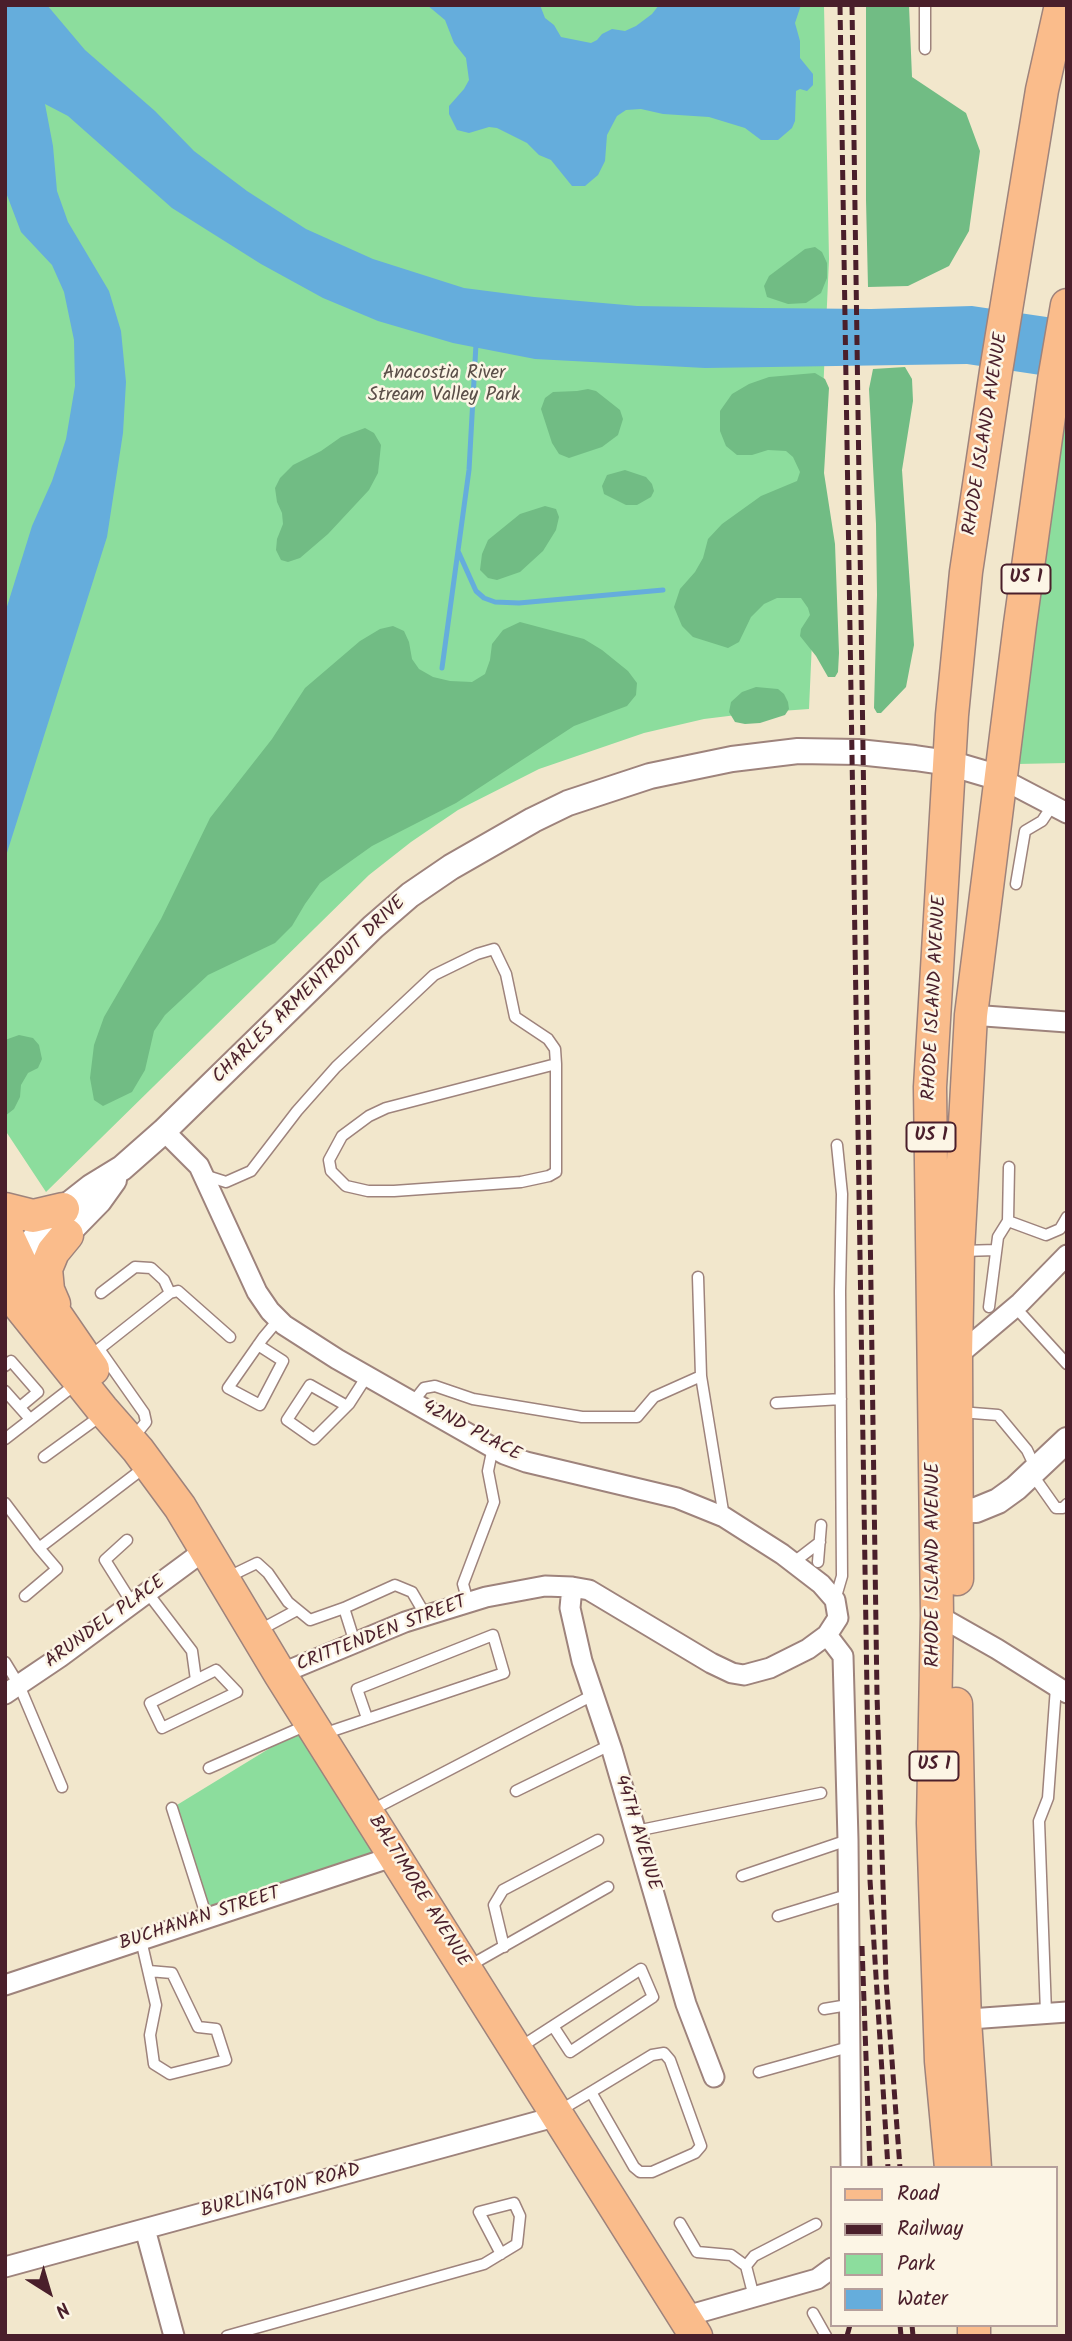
<!DOCTYPE html>
<html>
<head>
<meta charset="utf-8">
<style>
  body { margin:0 }
  #map { position:relative; width:1072px; height:2341px; overflow:hidden; background:#f2e7cc; font-family:Kalam,sans-serif }
  canvas { display:block }
  .frame { position:absolute; inset:0; border:7px solid #4a1f2b; pointer-events:none }
  .legend { position:absolute; left:830px; top:2166px; width:228px; height:161px; box-sizing:border-box; background:#fcf5e5; border:2px solid #b59f9b; margin:0; padding:9px 12px; list-style:none; font-size:21px; color:#4a1f2b }
  .legend li { display:flex; align-items:center; gap:14px; height:35px }
  .legend b { width:35px; border:2px solid #b59f9b }
  .north { position:absolute; left:14px; top:2257px; width:70px; height:70px; -webkit-text-stroke:5px #fcf5e5; paint-order:stroke; rotate:143deg; font-size:19px; font-weight:700; line-height:28px; text-align:center; color:#4a1f2b }
  .north::after { content:''; display:block; margin:auto; width:24px; height:32px; background:#4a1f2b; clip-path:polygon(50% 0,100% 100%,50% 72%,0 100%) }
</style>
</head>
<body>
<div id="map">
<canvas width="1072" height="2341"></canvas>
<div class="frame"></div>
<ul class="legend">
<li><b style="height:9px;background:#fabc8b"></b>Road</li>
<li><b style="height:9px;background:#4a1f2b"></b>Railway</li>
<li><b style="height:19px;background:#8cdd9d"></b>Park</li>
<li><b style="height:19px;background:#65addc"></b>Water</li>
</ul>
<div class="north">N</div>
</div>
<script>
const ctx = document.querySelector('canvas').getContext('2d');
ctx.lineJoin = 'round';
function paint(path, color) {
  ctx.fillStyle = color;
  ctx.fill(path, 'evenodd');
}
function poly(rows) {
  const path = new Path2D();
  for (const r of rows) {
    path.moveTo(r[0], r[1]);
    for (let i = 2; i < r.length; i += 2) path.lineTo(r[i], r[i + 1]);
  }
  return path;
}
function stroke(path, color, width, dash) {
  ctx.strokeStyle = color;
  ctx.lineWidth = width;
  ctx.lineCap = dash ? 'butt' : 'round';
  ctx.setLineDash(dash || []);
  ctx.stroke(path);
}
function drawText(font, color, halo, rows, align = 'center') {
  ctx.font = font + ' Kalam,sans-serif';
  ctx.lineWidth = 5;
  ctx.setLineDash([]);
  ctx.textBaseline = 'middle';
  ctx.strokeStyle = halo;
  ctx.fillStyle = color;
  for (const [text, x, y, turn = 0] of rows) {
    ctx.save();
    ctx.translate(x, y);
    ctx.rotate((+turn || 0) * Math.PI / 180);
    ctx.textAlign = isNaN(turn) ? turn : align;
    if (halo) ctx.strokeText(text, 0, 0);
    ctx.fillText(text, 0, 0);
    ctx.restore();
  }
}
paint(poly([
  [5,5,824,5,829,259,809,709,753,713,704,719,644,733,539,769,458,810,411,842,369,875,46,1192,5,1130],
  [1067,398,1067,763,1017,764,1050,518],
  [311,1723,395,1856,207,1918,172,1808]
]), '#8cdd9d');
paint(poly([
  [866,5,909,5,912,77,966,113,980,151,969,231,949,266,908,286,868,287,866,200],
  [815,247,822,252,827,263,827,278,821,293,806,303,788,304,767,297,764,286,769,276,805,249],
  [905,367,912,379,913,401,902,470,914,645,906,687,881,713,877,713,874,708,877,595,876,524,869,389,873,369],
  [815,373,825,379,829,388,824,473,835,544,839,653,838,672,835,677,828,677,816,656,800,636,801,629,810,615,808,608,801,598,777,598,764,604,751,617,739,642,728,648,693,637,682,626,674,607,680,589,695,572,703,558,708,539,722,524,761,496,797,481,800,472,793,457,786,451,768,450,752,455,737,455,726,446,720,431,720,411,732,394,749,384,769,377],
  [588,389,596,391,620,410,623,419,618,435,602,447,569,458,559,454,552,443,541,409,545,398,553,392,577,391],
  [365,428,374,433,381,445,378,473,369,490,328,534,300,558,288,562,281,560,276,550,277,539,283,524,282,513,277,502,275,488,280,478,293,465,321,451,341,437],
  [625,470,646,477,652,484,654,491,651,497,637,505,626,505,604,494,602,486,607,475],
  [545,506,556,509,559,517,556,530,543,551,520,572,497,580,488,578,480,570,482,554,488,540,520,514],
  [520,622,584,639,602,650,628,671,637,683,636,695,627,706,574,726,456,803,372,846,320,883,305,904,292,926,275,943,208,975,165,1015,154,1031,145,1070,132,1092,103,1106,94,1100,90,1078,94,1045,104,1017,161,919,210,818,272,739,305,688,360,641,380,629,393,626,404,631,409,642,412,659,419,669,433,677,450,681,472,682,485,674,490,660,492,644,503,630],
  [756,687,778,689,784,694,788,702,789,709,785,715,760,723,745,724,735,722,729,712,731,702,742,692],
  [19,1035,33,1038,39,1045,42,1059,38,1068,28,1073,21,1085,20,1097,14,1109,5,1116,5,1040]
]), '#71bc84');
paint(poly([
  [5,5,47,5,85,50,155,111,194,151,247,191,306,229,373,259,464,288,534,297,637,306,760,308,871,309,972,306,1067,320,1067,379,967,364,705,368,535,359,453,343,378,321,323,298,261,264,172,208,68,116,45,104,53,146,57,191,68,222,109,291,121,331,126,382,123,433,107,537,5,859,5,613,32,526,52,481,66,439,75,386,74,340,64,292,52,265,21,232,5,190],
  [427,5,540,5,545,18,554,25,561,37,591,43,597,40,602,34,612,29,625,31,636,26,652,14,659,5,801,5,795,23,800,41,800,58,813,74,813,85,807,91,800,89,796,91,795,121,792,128,778,140,761,140,745,128,709,117,663,114,641,109,626,110,617,116,607,135,605,161,598,175,585,186,572,186,551,160,539,155,527,143,497,128,489,127,469,133,457,130,449,114,449,106,464,89,469,80,466,58,454,43,445,20]
]), '#65addc');
stroke(poly([
  [458,551,476,591,484,598,495,602,519,603,663,590],
  [442,668,469,470,476,344]
]), '#65addc', 5);
const service = poly([
  [925,49,925,5],
  [1016,884,1025,831,1042,821,1052,806],
  [204,1175,226,1182,251,1171,297,1111,336,1067,434,975,477,954,494,949,506,974,515,1017,548,1039,555,1049,556,1064,556,1172,549,1176,521,1182,394,1191,368,1191,346,1186,331,1171,329,1160,342,1136,369,1116,386,1108,556,1064],
  [1008,1221,1046,1235,1060,1229,1067,1217],
  [962,1251,996,1250],
  [101,1293,135,1267,151,1268,164,1280,170,1293],
  [989,1307,998,1237,1008,1221,1009,1167],
  [1015,1307,1067,1364],
  [258,1345,283,1361,260,1405,228,1388,263,1338,279,1319],
  [99,1349,144,1413,146,1422,133,1438],
  [89,1357,170,1293,178,1291,230,1337],
  [5,1366,11,1361,38,1392,20,1407],
  [701,1376,724,1517],
  [5,1391,30,1419],
  [413,1402,424,1388,435,1386,473,1399,582,1417,637,1417,654,1397,701,1376,698,1277],
  [776,1403,841,1399],
  [347,1406,310,1385,287,1420,314,1439,349,1404,367,1376],
  [960,1412,998,1415,1027,1450,1036,1469],
  [5,1439,76,1384],
  [44,1457,102,1415],
  [1032,1474,1056,1508,1063,1508,1067,1504],
  [5,1503,39,1548,145,1467],
  [127,1540,105,1560,132,1603],
  [794,1562,820,1542],
  [818,1562,821,1525],
  [226,1578,257,1563,268,1573,288,1602,310,1620,344,1608,395,1585,412,1592,426,1616],
  [147,1592,192,1651,196,1680],
  [25,1596,57,1569,39,1548],
  [835,1600,842,1576,840,1291,842,1194,837,1145],
  [468,1602,463,1584,494,1502,488,1471,493,1447],
  [344,1608,355,1643],
  [258,1631,297,1610],
  [5,1662,19,1685,62,1787],
  [216,1670,237,1692,162,1728,150,1703,216,1670],
  [323,1734,504,1673,493,1635,357,1689,367,1718],
  [209,1768,307,1725],
  [516,1791,610,1745],
  [172,1808,207,1918],
  [370,1811,593,1695],
  [636,1831,821,1793],
  [742,1876,848,1840],
  [778,1916,847,1895],
  [141,1940,156,2005,150,2035,154,2064,170,2074,226,2060,216,2029,198,2027,172,1973,149,1971],
  [504,1947,494,1905,503,1890,598,1840],
  [469,1966,608,1887],
  [824,2009,848,2005],
  [1046,2013,1039,1821,1048,1798,1056,1687],
  [519,2048,641,1969,653,1997,570,2052,553,2026],
  [759,2072,849,2047],
  [559,2111,591,2092,652,2055,664,2053,670,2060,701,2146,695,2153,652,2172,640,2172,634,2167,591,2092],
  [680,2223,697,2252,731,2255,746,2266],
  [754,2297,746,2266,754,2256,816,2224],
  [813,2313,826,2336],
  [227,2336,484,2264,517,2244,520,2216,514,2203,479,2212,501,2254]
]);
const minor = poly([
  [1000,778,1067,813],
  [971,1015,1067,1022],
  [164,1131,199,1166,257,1292,270,1311,284,1325,337,1359,504,1454,526,1462,677,1498,724,1517,782,1554,821,1584,835,1600,838,1618,827,1635,808,1649,770,1668,744,1675,732,1673,711,1663,589,1590,572,1587,545,1586,486,1597,405,1622,280,1674],
  [956,1357,1020,1303,1067,1255],
  [572,1587,570,1608,582,1661,612,1750,686,2004,714,2077],
  [937,1615,997,1649,1067,1693],
  [827,1635,843,1656,848,1840,851,2168],
  [5,1694,60,1657,205,1550],
  [5,1985,395,1856],
  [956,2020,1067,2012],
  [145,2229,174,2336],
  [5,2267,558,2116],
  [683,2317,817,2279,832,2268]
]);
const tertiary = poly([
  [54,1247,99,1201,114,1180],
  [21,1264,27,1249,39,1232,63,1209,91,1187,122,1168,164,1131,373,927,410,895,451,867,533,820,568,803,650,776,732,759,798,751,858,752,915,758,949,763,1000,778],
  [939,1511,976,1510,998,1501,1016,1488,1067,1440]
]);
const primary = poly([
  [5,1209,33,1216,63,1209],
  [5,1230,21,1264,93,1369],
  [5,1288,102,1409,138,1450,180,1507,280,1674,696,2336],
  [54,1304,48,1290,46,1269,53,1252,67,1235],
  [957,1579,956,1357,958,1251,971,1015,1020,624,1054,380,1067,305],
  [956,1704,959,1849,965,2020,975,2168],
  [951,2168,941,2061,933,1823,937,1615,930,1087,952,715,966,572,996,371,1042,90,1061,5],
  [974,2325,974,2336]
]);
stroke(service, '#9e837c', 13);
stroke(minor, '#9e837c', 23);
stroke(tertiary, '#9e837c', 28);
stroke(primary, '#9e837c', 35);
stroke(service, '#fff', 10);
stroke(minor, '#fff', 19);
stroke(tertiary, '#fff', 24);
stroke(primary, '#fabc8b', 32);
stroke(poly([
  [840,5,870,1880,888,2168],
  [852,5,877,1695,886,1980,900,2168],
  [862,1946,870,2168],
  [900,2325,901,2336],
  [912,2325,913,2336],
  [847,2336,850,2325]
]), '#4a1f2b', 5, [10, 5]);
for (const [x, y, w] of [
  [1026,579,49],
  [931,1137,49],
  [934,1766,49]
]) {
  const box = new Path2D();
  box.roundRect(x - w / 2, y - 14.5, w, 29, 5);
  ctx.fillStyle = '#fcf5e5';
  ctx.fill(box);
  stroke(box, '#4a1f2b', 2);
}
drawText('bold 18px', '#4a1f2b', null, [
  ["US 1",1026,579],
  ["US 1",931,1137],
  ["US 1",934,1766]
]);
drawText('19px', '#5a4e48', '#fcf5e5', [
  ["Anacostia River",444,375],
  ["Stream Valley Park",444,397]
]);
drawText('19px', '#4a1f2b', '#fcf5e5', [
  ["RHODE ISLAND AVENUE",987,434,-81],
  ["CHARLES ARMENTROUT DRIVE",310,991,-44],
  ["RHODE ISLAND AVENUE",936,998,-87],
  ["42ND PLACE",471,1432,28],
  ["RHODE ISLAND AVENUE",935,1565,-90],
  ["ARUNDEL PLACE",106,1623,-36],
  ["CRITTENDEN STREET",382,1635,-21],
  ["44TH AVENUE",636,1833,73],
  ["BALTIMORE AVENUE",418,1892,58],
  ["BUCHANAN STREET",200,1920,-18],
  ["BURLINGTON ROAD",281,2192,-15]
]);
</script>
</body>
</html>
